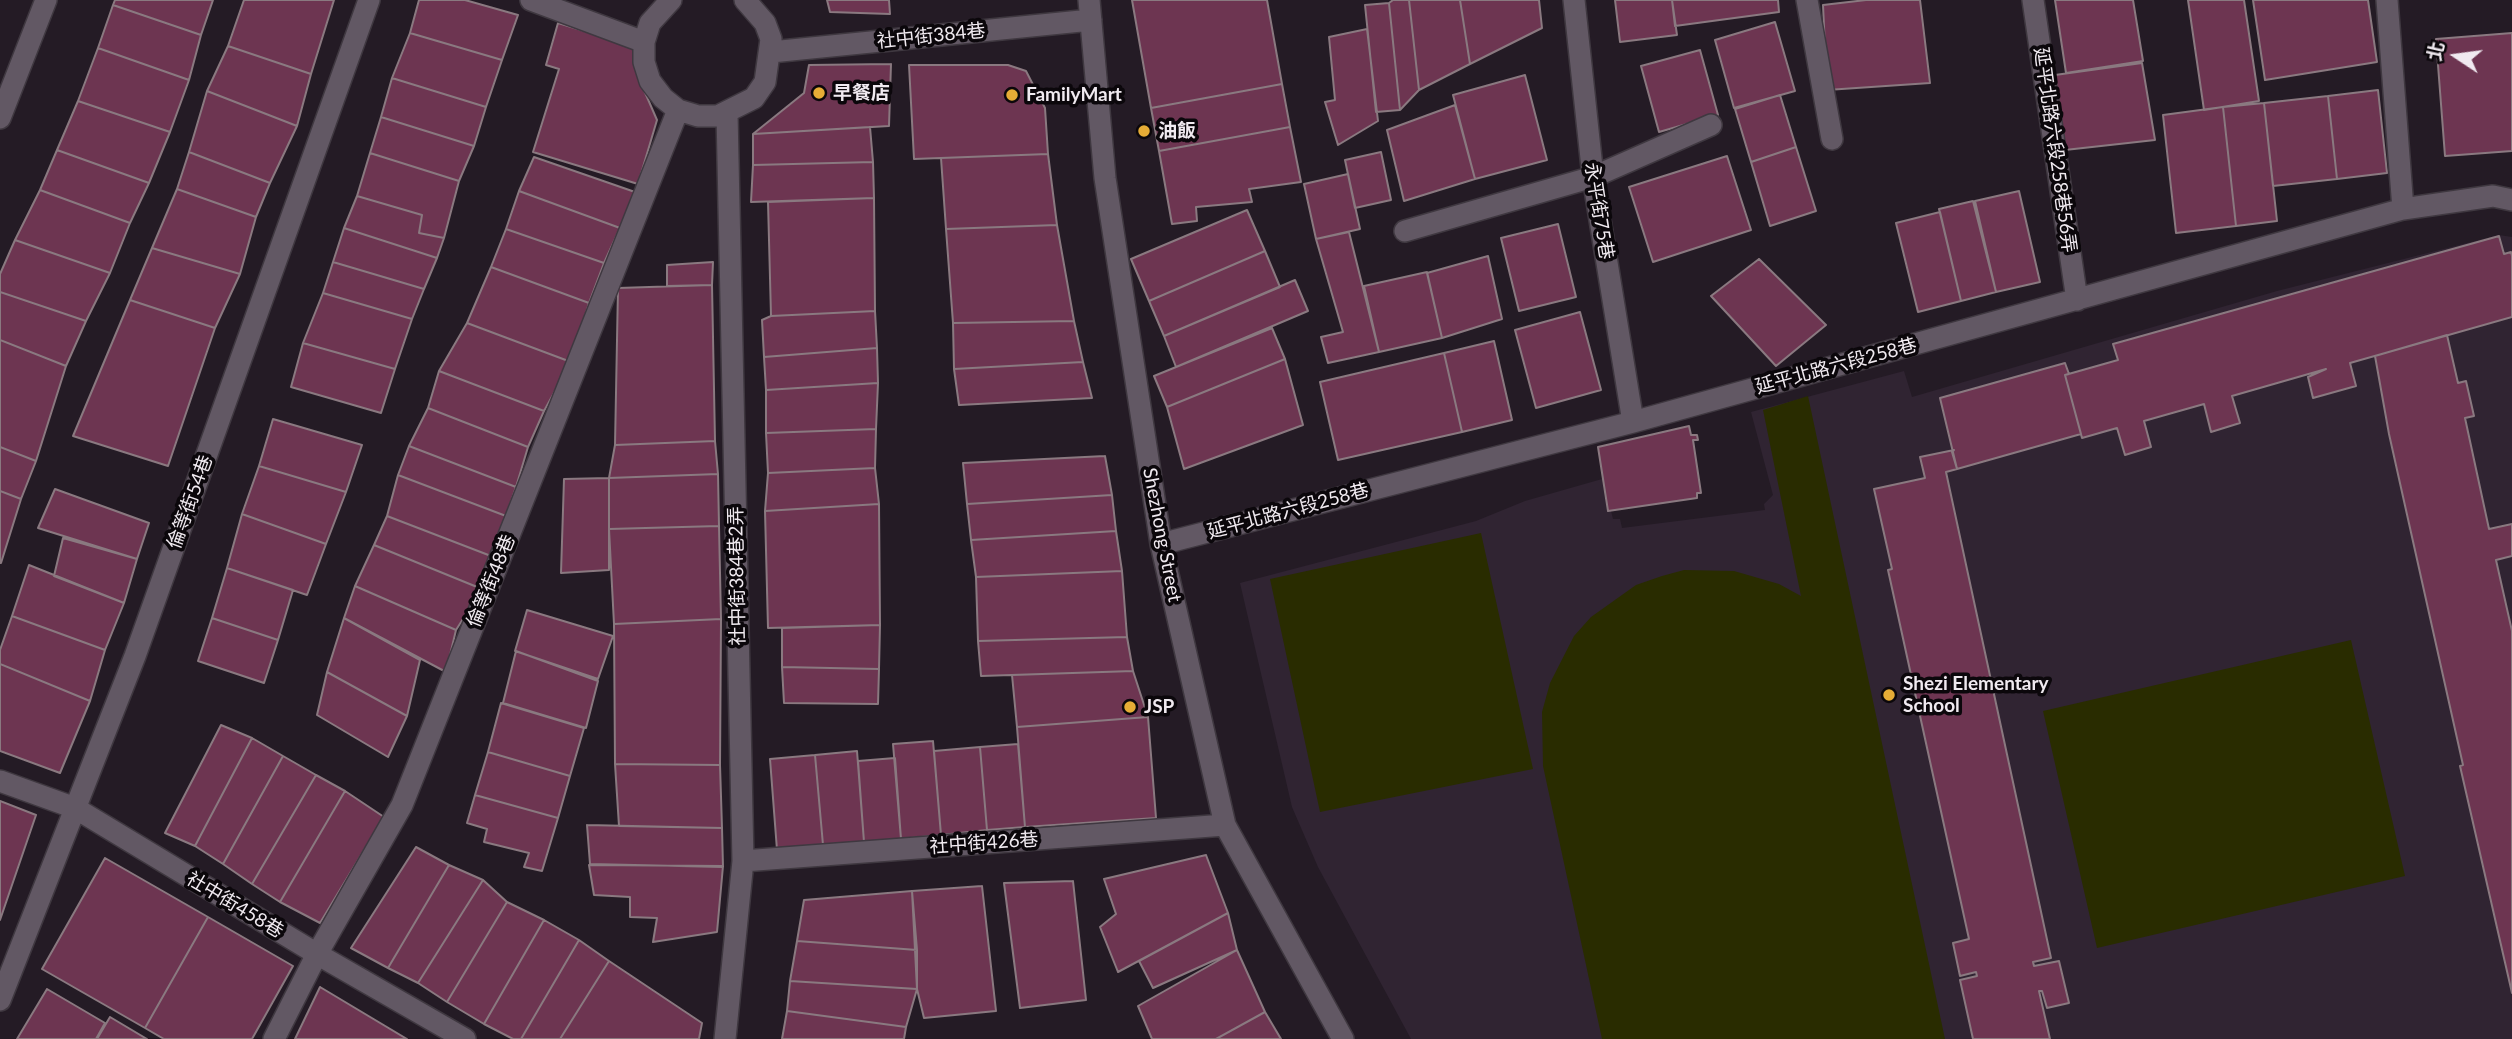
<!DOCTYPE html>
<html>
<head>
<meta charset="utf-8">
<style>
  body { margin:0 }
  #map { position:relative; width:2512px; height:1039px; overflow:hidden; background:#241b25; font-family:Lato,"Noto Sans TC",sans-serif }
  canvas { display:block }
  .north { position:absolute; left:2421px; top:21px; width:70px; height:70px; -webkit-text-stroke:5px #0b070b; paint-order:stroke; rotate:283deg; font-size:19px; font-weight:700; line-height:28px; text-align:center; color:#f0eaf0 }
  .north::after { content:''; display:block; margin:auto; width:24px; height:32px; background:#f0eaf0; clip-path:polygon(50% 0,100% 100%,50% 72%,0 100%) }
</style>
</head>
<body>
<div id="map">
<canvas width="2512" height="1039"></canvas>
<div class="north">北</div>
</div>
<script>
const ctx = document.querySelector('canvas').getContext('2d');
ctx.lineJoin = 'round';
function paint(path, color) {
  ctx.fillStyle = color;
  ctx.fill(path, 'evenodd');
}
function poly(rows) {
  const path = new Path2D();
  for (const r of rows) {
    path.moveTo(r[0], r[1]);
    for (let i = 2; i < r.length; i += 2) path.lineTo(r[i], r[i + 1]);
  }
  return path;
}
function stroke(path, color, width, dash) {
  ctx.strokeStyle = color;
  ctx.lineWidth = width;
  ctx.lineCap = dash ? 'butt' : 'round';
  ctx.setLineDash(dash || []);
  ctx.stroke(path);
}
function drawText(font, color, halo, rows, align = 'center') {
  ctx.font = font + ' Lato,"Noto Sans TC",sans-serif';
  ctx.lineWidth = 7;
  ctx.setLineDash([]);
  ctx.textBaseline = 'middle';
  ctx.strokeStyle = halo;
  ctx.fillStyle = color;
  for (const [text, x, y, turn = 0] of rows) {
    ctx.save();
    ctx.translate(x, y);
    ctx.rotate((+turn || 0) * Math.PI / 180);
    ctx.textAlign = isNaN(turn) ? turn : align;
    if (halo) ctx.strokeText(text, 0, 0);
    ctx.fillText(text, 0, 0);
    ctx.restore();
  }
}
paint(poly([
  [2499,235,2512,237,2512,1039,1411,1039,1318,867,1292,807,1240,583,1476,521,1525,501,1602,479,1607,511,1611,511,1613,519,1620,519,1622,528,1765,510,1764,504,1773,495,1751,412,1904,371,1912,397,2277,291]
]), '#302432');
paint(poly([
  [1808,396,1945,1039,1602,1039,1543,766,1542,712,1550,683,1574,636,1591,617,1636,585,1662,576,1684,570,1734,571,1779,584,1801,596,1763,410],
  [1481,533,1533,769,1320,812,1270,579],
  [2351,640,2405,876,2097,948,2043,711]
]), '#292c00');
const building = poly([
  [115,0,213,0,201,35,113,5,115,0],
  [244,0,334,0,311,74,228,46,244,0],
  [419,0,465,0,518,15,502,60,410,33,419,0],
  [827,0,889,0,890,14,830,12,827,0],
  [1132,0,1267,0,1282,84,1151,108,1132,0],
  [1393,0,1409,0,1419,90,1400,110,1389,3,1393,0],
  [1409,0,1460,0,1470,64,1419,90,1409,0],
  [1460,0,1539,0,1542,28,1470,64,1460,0],
  [1615,0,1672,0,1677,35,1620,42,1615,0],
  [1672,0,1778,0,1779,12,1675,26,1672,0],
  [1866,0,1920,0,1930,83,1827,90,1823,5,1866,0],
  [2055,0,2133,0,2143,61,2066,73,2055,0],
  [2188,0,2244,0,2259,101,2204,110,2188,0],
  [2253,0,2368,0,2377,62,2265,80,2253,0],
  [1389,3,1400,110,1376,112,1365,5,1389,3],
  [113,5,201,35,189,80,98,48,113,5],
  [1775,22,1795,91,1734,108,1715,40,1775,22],
  [558,23,637,47,640,81,657,120,638,184,533,152,559,69,546,65,558,23],
  [1367,29,1378,121,1338,145,1325,102,1335,100,1329,37,1367,29],
  [410,33,502,60,486,107,392,78,410,33],
  [2512,33,2512,151,2445,156,2436,39,2512,33],
  [228,46,311,74,297,126,207,91,228,46],
  [98,48,189,80,170,132,78,101,98,48],
  [1700,50,1718,115,1659,132,1641,66,1700,50],
  [2142,63,2155,140,2065,150,2055,75,2142,63],
  [891,64,889,126,753,134,804,93,809,65,891,64],
  [909,65,1008,65,1026,71,1045,108,1048,154,914,159,909,65],
  [1525,75,1547,160,1475,179,1453,95,1525,75],
  [392,78,486,107,474,146,381,117,392,78],
  [1282,84,1290,127,1159,151,1151,108,1282,84],
  [2378,90,2387,173,2337,179,2328,96,2378,90],
  [207,91,297,126,270,183,189,152,207,91],
  [1780,95,1796,147,1751,162,1735,109,1780,95],
  [2328,96,2337,179,2273,186,2264,103,2328,96],
  [78,101,170,132,149,183,57,150,78,101],
  [2264,103,2277,221,2236,226,2223,107,2264,103],
  [1455,105,1475,179,1404,201,1387,130,1455,105],
  [2223,107,2236,226,2176,233,2163,115,2223,107],
  [381,117,474,146,459,181,370,153,381,117],
  [870,127,873,162,753,165,753,134,870,127],
  [1290,127,1301,182,1249,189,1252,202,1196,207,1197,221,1172,224,1159,151,1290,127],
  [1796,147,1816,211,1770,226,1751,162,1796,147],
  [57,150,149,183,130,223,40,190,57,150],
  [189,152,270,183,256,217,177,189,189,152],
  [1381,152,1391,200,1355,208,1345,160,1381,152],
  [370,153,459,181,444,238,419,233,422,215,357,196,370,153],
  [1048,154,1057,225,946,229,941,158,1048,154],
  [1727,156,1751,230,1653,262,1629,187,1727,156],
  [534,157,635,192,620,228,519,191,534,157],
  [873,162,874,198,751,202,753,165,873,162],
  [1348,174,1360,229,1316,239,1304,184,1348,174],
  [177,189,256,217,240,274,152,248,177,189],
  [40,190,130,223,110,273,15,240,40,190],
  [519,191,620,228,604,263,506,229,519,191],
  [2019,191,2040,282,1996,292,1975,201,2019,191],
  [357,196,422,215,419,233,444,238,437,258,344,228,357,196],
  [874,198,875,311,771,316,768,202,874,198],
  [1973,201,1996,292,1961,301,1939,209,1973,201],
  [1247,210,1265,251,1149,301,1131,259,1247,210],
  [1940,212,1961,301,1918,312,1896,223,1940,212],
  [1558,224,1576,297,1519,311,1501,238,1558,224],
  [1057,225,1074,321,953,323,946,229,1057,225],
  [344,228,437,258,424,289,333,262,344,228],
  [506,229,604,263,589,303,491,267,506,229],
  [1349,232,1379,352,1328,363,1321,337,1343,332,1316,239,1349,232],
  [2499,236,2504,254,2511,252,2512,256,2512,317,2350,363,2356,386,2313,398,2308,377,2326,369,2232,396,2240,423,2211,432,2204,404,2144,421,2151,447,2125,455,2117,428,2082,438,2065,375,2118,360,2113,344,2499,236],
  [15,240,110,273,86,321,0,292,0,274,15,240],
  [152,248,240,274,215,328,130,300,152,248],
  [1265,251,1280,287,1164,336,1149,301,1265,251],
  [1488,256,1502,319,1442,338,1427,273,1488,256],
  [1759,259,1826,325,1776,366,1711,296,1759,259],
  [333,262,424,289,412,319,323,293,333,262],
  [713,262,712,285,667,286,667,265,713,262],
  [491,267,589,303,571,362,467,323,491,267],
  [1427,272,1442,338,1379,352,1364,286,1427,272],
  [1295,280,1308,311,1176,367,1164,336,1295,280],
  [712,285,715,441,615,445,618,288,712,285],
  [0,292,86,321,66,366,0,340,0,292],
  [323,293,412,319,395,369,303,343,323,293],
  [130,300,215,328,168,466,73,436,130,300],
  [875,311,877,348,764,357,762,320,771,316,875,311],
  [1580,312,1601,390,1536,408,1515,330,1580,312],
  [1074,321,1083,362,954,369,953,323,1074,321],
  [467,323,571,362,544,411,439,371,467,323],
  [1272,328,1285,359,1167,407,1154,376,1272,328],
  [2447,335,2458,383,2466,381,2474,416,2465,418,2489,529,2512,524,2512,556,2496,560,2512,631,2512,993,2460,766,2463,765,2389,434,2375,356,2447,335],
  [0,340,66,366,36,461,0,447,0,340],
  [1494,341,1512,420,1462,432,1444,353,1494,341],
  [303,343,395,369,381,413,291,387,303,343],
  [877,348,878,383,766,390,764,357,877,348],
  [1444,353,1462,432,1338,460,1320,382,1444,353],
  [1285,359,1303,425,1184,469,1167,407,1285,359],
  [1083,362,1092,398,959,405,954,369,1083,362],
  [2065,363,2069,374,2065,375,2081,434,1957,469,1940,398,2065,363],
  [439,371,544,411,528,447,428,408,439,371],
  [878,383,876,429,766,433,766,390,878,383],
  [428,408,528,447,516,487,409,446,428,408],
  [273,419,362,445,346,492,259,466,273,419],
  [1689,426,1691,435,1697,435,1698,440,1693,440,1701,493,1697,493,1697,498,1608,511,1598,447,1689,426],
  [876,429,875,468,768,473,766,433,876,429],
  [715,441,718,474,609,478,615,445,715,441],
  [409,446,516,487,506,516,398,475,409,446],
  [0,447,36,461,21,499,0,491,0,447],
  [1954,450,1952,452,1957,469,1946,472,2051,958,2033,962,2034,966,2059,961,2069,1003,2047,1008,2042,991,2039,991,2050,1039,1973,1039,1960,980,1977,976,1976,972,1960,976,1953,943,1969,939,1888,570,1892,569,1874,489,1925,478,1920,457,1954,450],
  [1105,456,1112,495,967,504,963,463,1105,456],
  [259,466,346,492,326,544,242,514,259,466],
  [875,468,879,504,765,511,768,473,875,468],
  [718,474,719,526,609,529,609,478,718,474],
  [398,475,506,516,491,556,387,516,398,475],
  [609,478,609,570,561,573,564,479,609,478],
  [55,489,149,523,137,559,38,528,55,489],
  [0,491,21,499,1,563,0,563,0,491],
  [1112,495,1116,531,971,540,967,504,1112,495],
  [879,504,880,625,768,628,765,511,879,504],
  [242,514,326,544,307,595,227,568,242,514],
  [387,516,491,556,482,589,374,545,387,516],
  [719,526,721,619,614,624,609,529,719,526],
  [1116,531,1122,571,976,577,971,540,1116,531],
  [63,538,137,559,124,603,54,576,63,538],
  [374,545,482,589,456,630,355,586,374,545],
  [29,565,124,603,105,650,12,616,29,565],
  [227,568,293,590,278,640,212,618,227,568],
  [1122,571,1127,637,978,641,976,577,1122,571],
  [355,586,456,630,446,672,344,618,355,586],
  [527,610,613,636,598,679,515,651,527,610],
  [12,616,105,650,90,701,0,664,0,650,12,616],
  [212,618,278,640,264,683,198,661,212,618],
  [344,618,420,660,407,716,327,672,344,618],
  [721,619,720,765,615,764,614,624,721,619],
  [880,625,879,669,782,667,782,628,880,625],
  [1127,637,1133,671,981,676,978,641,1127,637],
  [516,651,598,681,586,728,503,703,516,651],
  [0,664,90,701,60,773,0,751,0,664],
  [782,667,879,669,878,704,784,703,782,667],
  [1133,671,1148,717,1017,727,1012,675,1133,671],
  [327,672,407,716,388,757,317,715,327,672],
  [501,703,584,728,570,776,488,752,501,703],
  [1148,717,1156,818,1025,827,1017,727,1148,717],
  [221,725,252,738,195,846,165,833,221,725],
  [252,738,283,756,223,864,195,846,252,738],
  [933,741,941,835,901,839,893,744,933,741],
  [1018,744,1025,827,987,830,980,747,1018,744],
  [980,747,987,830,941,835,934,751,980,747],
  [857,751,864,842,823,845,815,755,857,751],
  [488,752,570,776,558,818,475,795,488,752],
  [815,755,823,845,777,850,770,759,815,755],
  [283,756,316,775,252,884,223,864,283,756],
  [895,758,901,839,864,842,858,761,895,758],
  [615,764,720,765,722,828,619,826,615,764],
  [316,775,345,791,280,902,252,884,316,775],
  [345,791,384,817,320,923,280,902,345,791],
  [475,795,558,818,542,871,524,867,529,853,484,842,487,829,467,823,475,795],
  [0,801,36,815,0,920,0,801],
  [587,825,722,828,723,867,590,864,587,825],
  [416,847,449,865,388,968,351,948,416,847],
  [1206,855,1228,913,1118,972,1100,927,1116,914,1104,879,1206,855],
  [105,858,208,917,145,1028,42,969,105,858],
  [449,865,483,880,418,983,388,968,449,865],
  [589,865,723,866,717,932,653,942,657,918,630,917,630,897,594,895,589,865],
  [483,880,507,902,447,1002,418,983,483,880],
  [1073,881,1086,1000,1020,1008,1004,883,1073,881],
  [982,886,996,1011,924,1018,917,989,912,891,982,886],
  [912,891,917,950,797,941,804,900,912,891],
  [507,902,544,920,484,1024,447,1002,507,902],
  [1228,913,1237,950,1153,988,1139,961,1228,913],
  [208,917,293,966,252,1039,164,1039,145,1028,208,917],
  [544,920,579,940,521,1039,513,1039,484,1024,544,920],
  [579,940,609,961,560,1039,521,1039,579,940],
  [797,941,917,950,917,989,790,981,797,941],
  [1237,950,1265,1012,1216,1039,1152,1039,1138,1006,1237,950],
  [609,961,702,1023,699,1039,560,1039,609,961],
  [790,981,917,989,906,1027,787,1011,790,981],
  [320,987,407,1039,295,1039,320,987],
  [47,989,105,1023,96,1039,17,1039,47,989],
  [787,1011,906,1027,904,1039,782,1039,787,1011],
  [1265,1012,1281,1039,1216,1039,1265,1012],
  [110,1017,147,1039,97,1039,110,1017]
]);
paint(building, '#6d3551');
stroke(building, '#8a7980', 2);
const minor = poly([
  [531,0,644,42],
  [671,0,650,23,644,42,644,62,650,81,663,98,678,110,698,116,718,116,754,98,765,82,771,39,765,23,745,0],
  [1089,0,1105,178,1161,544,1225,825,1343,1039],
  [1574,0,1593,177,1633,422],
  [1807,0,1832,139],
  [2033,0,2077,300],
  [2387,0,2403,209],
  [771,52,1091,20],
  [0,118,46,0],
  [1405,231,1593,177,1711,125],
  [1161,544,1633,422,2403,209,2493,196,2512,200],
  [0,781,75,808,317,954,465,1039],
  [743,861,1225,825],
  [0,1000,135,656,369,0],
  [274,1039,317,954,402,805,678,110],
  [725,1039,743,861,727,113]
]);
stroke(minor, '#3f3840', 24);
stroke(minor, '#625864', 21);
for (const [x, y, r, color] of [
  [819,93,7,"#e6ac36"],
  [1012,95,7,"#e6ac36"],
  [1144,131,7,"#e6ac36"],
  [1889,695,7,"#e6ac36"],
  [1130,707,7,"#e6ac36"]
]) {
  const dot = new Path2D();
  dot.arc(x, y, r, 0, 2 * Math.PI);
  ctx.fillStyle = color;
  ctx.fill(dot);
  stroke(dot, '#0b070b', 2.5);
}
drawText('19px', '#f0eaf0', '#0b070b', [
  ["社中街384巷",931,36,-6],
  ["延平北路六段258巷56弄",2055,150,82],
  ["永平街75巷",1599,211,81],
  ["延平北路六段258巷",1836,366,-15],
  ["倫等街54巷",190,502,-70],
  ["延平北路六段258巷",1288,511,-15],
  ["Shezhong Street",1162,535,79],
  ["社中街384巷2弄",737,576,-91],
  ["倫等街48巷",491,581,-68],
  ["社中街426巷",984,843,-4],
  ["社中街458巷",235,905,31]
]);
drawText('bold 19px', '#f0eaf0', '#0b070b', [
  ["早餐店",833,93],
  ["FamilyMart",1026,95],
  ["油飯",1158,131],
  ["Shezi Elementary",1903,684],
  ["School",1903,706],
  ["JSP",1144,707]
], 'left');
</script>
</body>
</html>
